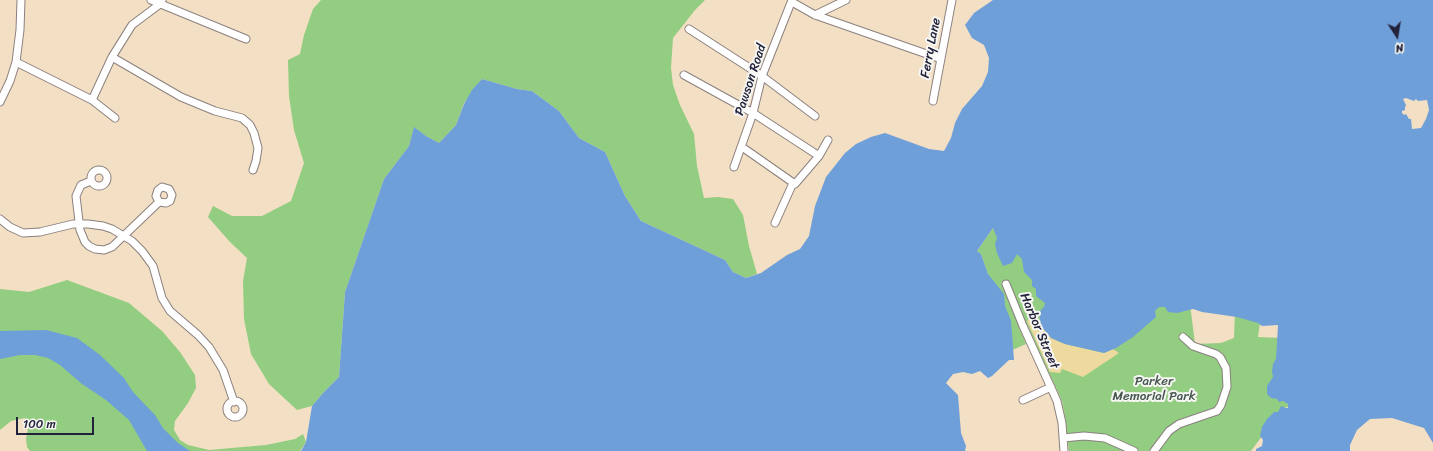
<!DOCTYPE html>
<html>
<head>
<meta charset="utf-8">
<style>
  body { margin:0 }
  #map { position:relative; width:1433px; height:451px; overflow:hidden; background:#f3dfc3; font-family:Sriracha,sans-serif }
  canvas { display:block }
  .north { position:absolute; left:1377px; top:16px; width:40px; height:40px; -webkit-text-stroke:3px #f6f6f2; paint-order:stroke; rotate:168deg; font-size:11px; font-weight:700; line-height:16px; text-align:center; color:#22223b }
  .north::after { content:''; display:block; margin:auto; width:14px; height:18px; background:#22223b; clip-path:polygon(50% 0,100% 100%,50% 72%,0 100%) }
  .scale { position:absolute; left:16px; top:417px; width:78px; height:18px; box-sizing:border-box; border:2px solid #22223b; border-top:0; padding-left:5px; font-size:12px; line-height:14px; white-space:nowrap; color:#22223b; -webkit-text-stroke:3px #f6f6f2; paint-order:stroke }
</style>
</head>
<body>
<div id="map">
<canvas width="1433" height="451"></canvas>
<div class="north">N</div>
<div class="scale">100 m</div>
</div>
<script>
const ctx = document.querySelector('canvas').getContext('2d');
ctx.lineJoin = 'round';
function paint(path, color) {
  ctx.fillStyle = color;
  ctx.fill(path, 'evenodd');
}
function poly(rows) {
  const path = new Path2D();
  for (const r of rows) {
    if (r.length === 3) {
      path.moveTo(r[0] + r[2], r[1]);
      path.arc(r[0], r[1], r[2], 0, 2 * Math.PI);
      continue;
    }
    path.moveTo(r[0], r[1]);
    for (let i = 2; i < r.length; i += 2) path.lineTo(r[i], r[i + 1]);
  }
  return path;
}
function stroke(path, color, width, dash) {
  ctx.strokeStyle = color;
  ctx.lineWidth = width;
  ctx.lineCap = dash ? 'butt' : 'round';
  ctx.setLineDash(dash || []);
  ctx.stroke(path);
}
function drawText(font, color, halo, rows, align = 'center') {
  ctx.font = font + ' Sriracha,sans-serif';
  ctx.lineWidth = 4;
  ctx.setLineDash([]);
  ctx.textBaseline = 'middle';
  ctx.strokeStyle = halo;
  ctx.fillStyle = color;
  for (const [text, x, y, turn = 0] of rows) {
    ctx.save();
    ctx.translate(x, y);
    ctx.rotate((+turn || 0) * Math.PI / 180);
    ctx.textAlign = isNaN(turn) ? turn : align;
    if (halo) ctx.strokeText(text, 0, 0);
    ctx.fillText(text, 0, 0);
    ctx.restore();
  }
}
paint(poly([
  [321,0,705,0,695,10,673,38,671,68,673,85,680,105,694,134,697,166,704,198,718,197,733,199,743,215,749,246,757,274,746,278,733,272,725,260,641,221,625,196,605,152,579,138,559,111,532,91,517,89,482,79,464,103,456,125,439,143,426,136,414,128,409,146,384,179,345,292,339,377,323,393,312,406,297,410,269,384,251,354,244,319,243,281,247,258,230,242,208,217,213,206,232,216,262,216,291,201,304,163,294,130,289,96,288,60,300,54,304,35,313,9],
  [993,228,1016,252,1156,307,1190,304,1195,344,1221,343,1234,338,1235,311,1261,316,1258,337,1282,338,1288,407,1283,408,1251,451,1069,451,1065,416,1062,401,1026,322,1018,325,1026,344,1008,352,988,274,981,254,977,251],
  [67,280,129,303,162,331,180,352,195,375,196,388,188,403,175,421,174,430,180,440,188,445,209,450,266,445,295,439,303,434,306,442,300,451,30,451,27,447,26,439,29,423,25,418,11,421,0,430,0,289,29,292]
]), '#92cd81');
paint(poly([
  [1037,316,1041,326,1051,338,1065,344,1104,353,1113,349,1119,353,1083,377,1062,369,1060,373,1050,372,1027,321,1030,318]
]), '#eeda9e');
paint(poly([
  [993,0,1433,0,1433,443,1424,428,1392,418,1370,419,1357,430,1350,445,1350,451,1256,451,1256,449,1262,446,1263,440,1260,436,1262,427,1267,419,1274,412,1278,412,1281,406,1286,408,1288,408,1288,404,1283,401,1279,402,1277,399,1271,398,1267,394,1267,386,1273,377,1272,371,1273,364,1276,359,1278,325,1262,326,1258,323,1237,317,1202,312,1193,309,1177,313,1168,312,1165,307,1159,307,1155,311,1156,317,1133,337,1116,348,1104,353,1065,344,1051,338,1041,326,1039,312,1044,307,1045,303,1036,296,1036,289,1032,286,1032,280,1024,272,1022,259,1017,254,1012,263,1003,266,997,253,995,244,997,238,993,228,977,251,981,254,988,274,1004,294,1005,306,1011,321,1014,360,1009,360,992,376,988,378,980,371,972,374,963,372,953,374,946,383,958,395,961,433,966,446,965,451,301,451,306,442,312,406,323,393,339,377,345,292,384,179,409,146,414,127,426,136,439,143,456,125,464,104,472,90,482,79,517,89,532,91,559,111,579,138,605,152,625,196,641,221,725,260,733,272,746,278,761,273,787,255,800,249,809,236,815,206,826,177,845,153,856,144,871,137,885,133,929,149,944,151,951,138,955,123,962,109,982,86,988,72,989,58,984,45,972,38,965,25,974,13],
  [1406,98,1414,101,1416,99,1418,101,1427,100,1429,110,1426,119,1421,128,1412,129,1411,119,1409,119,1406,114,1404,115,1402,113,1402,111,1405,110,1405,107,1406,105,1403,99],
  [46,330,77,338,100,355,124,378,133,392,155,415,163,428,178,443,190,451,147,451,129,420,106,400,82,384,60,365,48,358,35,355,20,355,0,359,0,331]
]), '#6f9fd9');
const minor = poly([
  [151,0,246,39],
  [792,2,815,15,941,59],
  [815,15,846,0],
  [689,29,762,76,815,116],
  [112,57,181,97,215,111,242,118,250,125,254,133,258,148,256,161,253,170],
  [16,62,92,100,115,118],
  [684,75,753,113,819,156],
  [92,100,112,57,132,25,160,4,162,0],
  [933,101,952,0],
  [0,102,10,81,16,62,20,30,21,0],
  [742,147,795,184,819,156,828,140],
  [734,167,753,113,762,76,792,0],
  [99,178,8],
  [91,181,81,185,76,196,80,230,85,242,89,246,95,249,104,250,112,247,159,202,166,203,170,201,172,195,169,189,162,187,158,190,156,196,159,202],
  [0,219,10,227,23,233,40,232,73,224,88,224,103,226,112,229,132,241,142,251,153,266,162,298,170,311,198,335,209,347,223,370,234,402],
  [775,223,793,183],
  [1006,284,1023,326,1057,401,1062,423,1064,451],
  [1023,400,1051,387],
  [235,409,8],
  [1063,438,1084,436,1105,438,1134,451],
  [1154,451,1169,431,1179,424,1217,411,1221,405,1227,387,1226,368,1220,357,1216,354,1193,346,1183,337]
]);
stroke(minor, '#8a807f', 9);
stroke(minor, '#fff', 7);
drawText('13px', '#22223b', '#f6f6f2', [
  ["Ferry Lane",931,48,-79],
  ["Pawson Road",751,80,-72],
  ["Harbor Street",1039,331,67]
]);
drawText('13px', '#445550', '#f6f6f2', [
  ["Parker",1154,382],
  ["Memorial Park",1154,397]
]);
</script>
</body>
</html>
